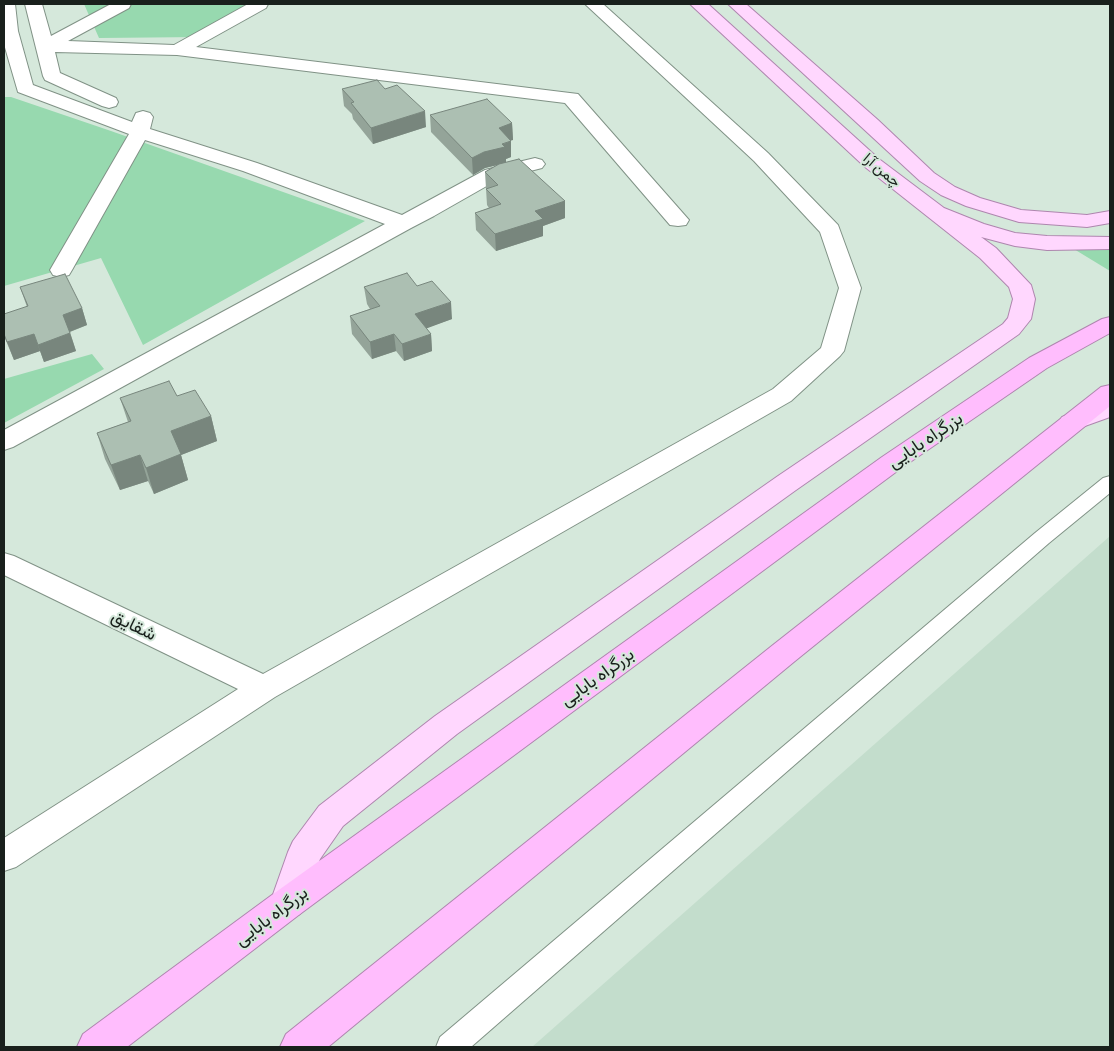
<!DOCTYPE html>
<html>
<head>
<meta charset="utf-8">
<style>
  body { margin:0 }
  #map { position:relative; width:1114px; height:1051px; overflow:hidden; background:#d5e8db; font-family:Commissioner,sans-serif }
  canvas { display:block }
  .frame { position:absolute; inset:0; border:5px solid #19201c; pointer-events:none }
</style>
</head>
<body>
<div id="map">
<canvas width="1114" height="1051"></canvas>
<div class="frame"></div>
</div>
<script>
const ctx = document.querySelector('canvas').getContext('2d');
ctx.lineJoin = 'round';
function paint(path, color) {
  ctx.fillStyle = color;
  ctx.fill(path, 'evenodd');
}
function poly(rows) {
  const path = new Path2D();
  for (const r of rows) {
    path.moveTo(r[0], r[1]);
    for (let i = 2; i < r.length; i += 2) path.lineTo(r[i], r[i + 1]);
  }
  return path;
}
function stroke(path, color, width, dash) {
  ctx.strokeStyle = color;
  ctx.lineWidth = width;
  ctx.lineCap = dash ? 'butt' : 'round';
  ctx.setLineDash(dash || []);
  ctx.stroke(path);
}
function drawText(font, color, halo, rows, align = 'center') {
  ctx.font = font + ' Commissioner,Vazirmatn,sans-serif';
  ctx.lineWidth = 4;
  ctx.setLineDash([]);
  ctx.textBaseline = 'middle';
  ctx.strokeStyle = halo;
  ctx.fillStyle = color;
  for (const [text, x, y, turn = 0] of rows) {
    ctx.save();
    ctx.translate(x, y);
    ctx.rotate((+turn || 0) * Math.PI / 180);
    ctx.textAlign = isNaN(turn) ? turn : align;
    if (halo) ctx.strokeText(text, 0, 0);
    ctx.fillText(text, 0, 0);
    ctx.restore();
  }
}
paint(poly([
  [1110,536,1110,1047,532,1047]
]), '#c3ddcc');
paint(poly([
  [84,4,271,4,201,37,99,38],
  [4,97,11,97,111,131,365,221,143,345,101,258,4,286],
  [1110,238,1110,271,1064,243,1107,239],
  [92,354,104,369,4,423,4,379]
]), '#97d9af');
const lane = poly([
  [1110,476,1110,493,1049,543,471,1047,436,1047,440,1037,1035,533,1103,478,1110,476]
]);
const street = poly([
  [4,4,15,4,18,31,33,85,132,122,136,113,143,111,150,113,153,117,150,129,257,163,402,215,485,170,535,158,542,160,545,164,542,168,499,179,434,216,411,228,13,447,4,450,4,430,385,224,243,171,145,140,72,270,69,275,61,277,53,275,50,270,129,134,18,92,4,44,4,4],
  [25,4,42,4,51,36,111,4,131,4,129,8,68,41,174,45,248,4,268,4,266,8,196,47,578,94,689,220,686,225,678,226,670,225,565,103,177,55,55,52,60,73,116,98,118,102,116,106,109,108,102,106,45,80,43,76,25,4],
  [585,4,603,4,768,153,838,225,861,288,844,351,840,356,791,401,275,697,16,867,4,871,4,838,238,689,4,575,4,553,14,556,263,674,773,389,821,348,839,288,820,232,754,161,585,4]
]);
const primary = poly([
  [690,4,708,4,879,159,944,208,984,224,1015,233,1047,236,1110,237,1110,249,1047,250,1015,246,981,237,996,248,1031,285,1035,299,1031,319,1019,334,796,490,457,734,343,826,320,859,300,914,288,919,276,914,270,903,288,852,293,841,319,806,435,716,778,476,1003,324,1008,318,1013,299,1009,287,980,258,865,167,690,4],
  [728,4,746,4,878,120,934,173,955,187,980,198,1021,210,1087,215,1110,211,1110,223,1087,227,1019,222,966,206,941,195,920,181,728,4],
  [1110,400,1110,417,1071,431,1062,429,1058,423,1062,417,1110,400]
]);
const highway = poly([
  [1110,317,1110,333,1047,368,900,469,300,914,127,1047,77,1047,83,1034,276,892,882,457,1029,358,1102,319,1110,317],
  [1110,385,1110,406,795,661,328,1047,280,1047,286,1034,773,645,1101,387,1110,385]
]);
stroke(lane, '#809286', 2);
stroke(street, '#809286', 2);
stroke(primary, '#ae86ae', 2);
stroke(highway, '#ae86ae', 2);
paint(lane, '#fff');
paint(street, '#fff');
paint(primary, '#ffd7fe');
paint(highway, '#ffbdfd');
paint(poly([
  [342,89,385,89,426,127,373,144,353,119,352,114,344,106],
  [430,115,512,123,513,140,511,140,511,157,506,159,506,162,565,201,565,218,543,226,543,236,496,251,476,230,475,213,489,208,487,205,485,172,497,165,485,168,473,175,431,132],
  [417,286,452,319,426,328,431,334,432,351,404,361,396,351,372,359,352,334,350,316,370,309,367,304,364,287],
  [20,287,82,308,87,325,70,332,76,351,44,362,40,351,14,360,4,336,4,314,27,307],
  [177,396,211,416,217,441,181,455,188,480,154,494,148,481,120,490,105,459,97,433,128,422,120,398]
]), '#94a499');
paint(poly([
  [425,111,426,127,373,144,371,128],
  [512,123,513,140,499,144,499,128],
  [511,141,511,157,506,159,506,163,485,168,473,175,472,158,484,152],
  [565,201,565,218,543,226,543,236,496,251,495,234,535,211],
  [451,302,452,319,417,332,415,314],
  [82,308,87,325,69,332,63,315],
  [70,333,76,351,44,362,38,345],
  [34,334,40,351,14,360,7,342],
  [394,334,396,351,372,359,370,342],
  [431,334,432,351,404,361,402,344],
  [211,416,217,441,181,455,188,480,154,494,146,468,171,431],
  [140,455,148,481,120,490,111,465]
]), '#78867d');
const building = poly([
  [377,80,385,89,397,85,425,111,371,128,351,103,354,102,342,89,377,80],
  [487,99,512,123,499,128,511,141,502,144,505,147,484,152,472,158,430,115,487,99],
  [519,159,565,201,535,211,543,219,495,234,475,213,501,204,486,189,498,185,485,172,499,164,519,159],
  [407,273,417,286,432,281,451,302,415,314,431,334,402,344,394,334,370,342,350,316,380,306,364,287,407,273],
  [65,274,82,308,63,315,70,333,38,345,34,334,7,342,4,334,4,314,28,306,20,287,65,274],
  [169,381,177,396,195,390,211,416,171,431,181,454,146,468,140,455,111,465,97,433,131,421,120,398,169,381]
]);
paint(building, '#acbfb2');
stroke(building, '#78867d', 1);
drawText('15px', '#19201c', '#d5e8db', [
  ["چمن آرا",882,170,40]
]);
drawText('18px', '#19201c', '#d5e8db', [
  ["بزرگراه بابایی",925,440,-34],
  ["شقایق",134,625,26],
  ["بزرگراه بابایی",597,677,-36],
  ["بزرگراه بابایی",271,916,-37]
]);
</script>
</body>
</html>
